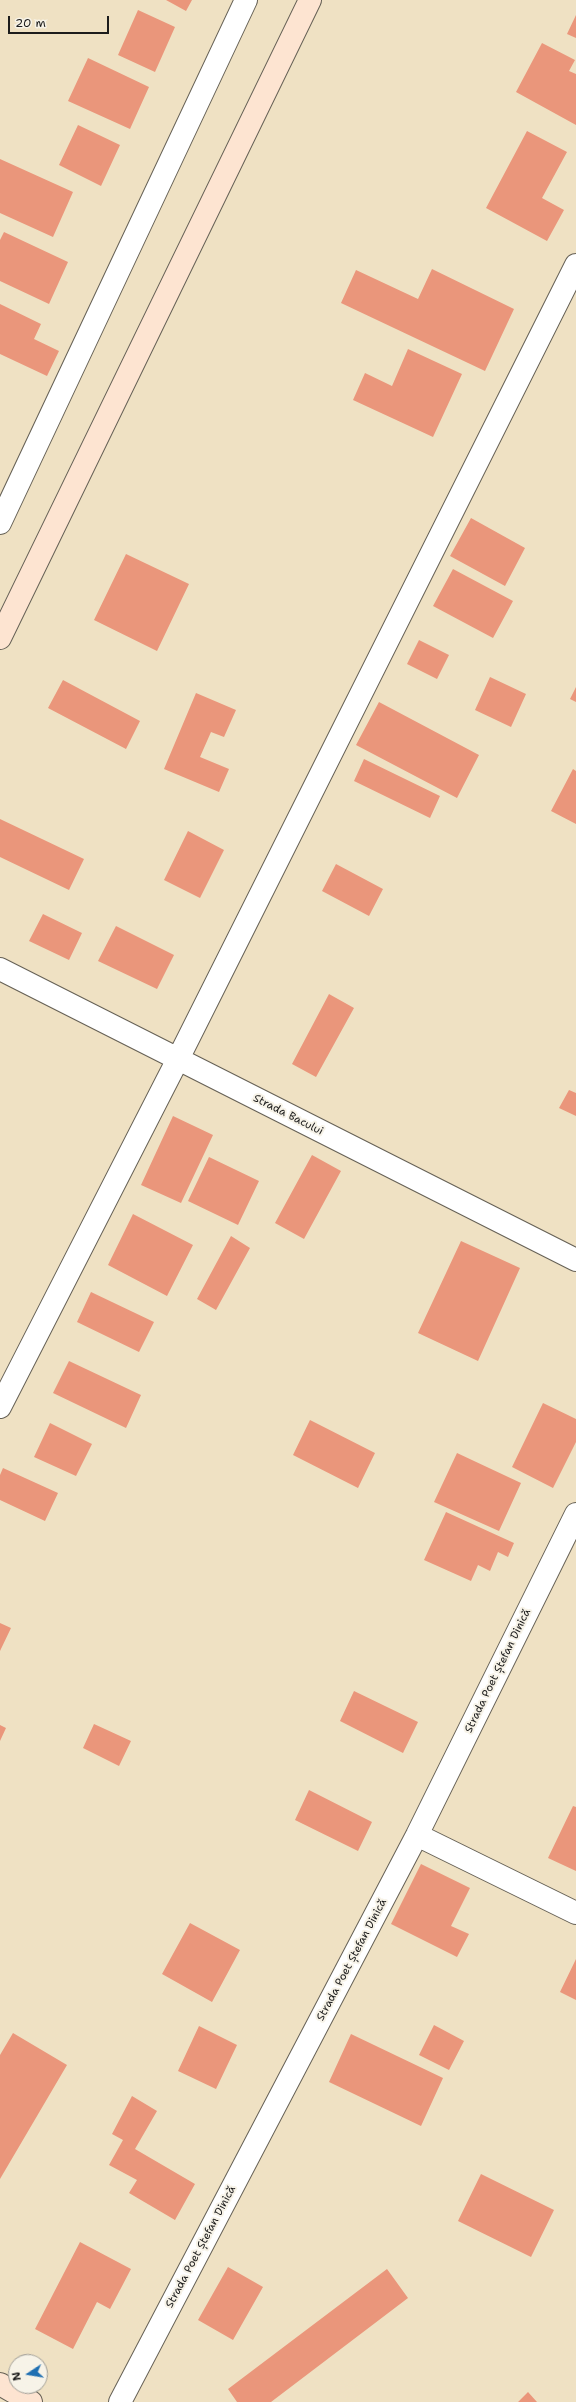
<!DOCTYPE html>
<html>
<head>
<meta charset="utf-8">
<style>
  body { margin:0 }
  #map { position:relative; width:576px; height:2402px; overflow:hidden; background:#efe1c3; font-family:"Shantell Sans",sans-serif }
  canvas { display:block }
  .north { position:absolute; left:8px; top:2354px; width:40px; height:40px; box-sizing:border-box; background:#f7f3e8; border:1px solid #9f9d96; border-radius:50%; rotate:258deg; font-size:11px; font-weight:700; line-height:16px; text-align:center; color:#1c1c1c }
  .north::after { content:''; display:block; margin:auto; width:14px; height:18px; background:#1f6fb2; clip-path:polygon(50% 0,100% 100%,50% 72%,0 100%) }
  .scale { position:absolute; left:8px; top:16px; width:101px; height:18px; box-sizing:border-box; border:2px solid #1c1c1c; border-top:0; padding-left:5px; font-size:12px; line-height:14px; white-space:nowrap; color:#1c1c1c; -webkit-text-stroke:3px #f7f3e8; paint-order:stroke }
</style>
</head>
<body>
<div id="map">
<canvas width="576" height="2402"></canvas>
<div class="north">N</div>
<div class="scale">20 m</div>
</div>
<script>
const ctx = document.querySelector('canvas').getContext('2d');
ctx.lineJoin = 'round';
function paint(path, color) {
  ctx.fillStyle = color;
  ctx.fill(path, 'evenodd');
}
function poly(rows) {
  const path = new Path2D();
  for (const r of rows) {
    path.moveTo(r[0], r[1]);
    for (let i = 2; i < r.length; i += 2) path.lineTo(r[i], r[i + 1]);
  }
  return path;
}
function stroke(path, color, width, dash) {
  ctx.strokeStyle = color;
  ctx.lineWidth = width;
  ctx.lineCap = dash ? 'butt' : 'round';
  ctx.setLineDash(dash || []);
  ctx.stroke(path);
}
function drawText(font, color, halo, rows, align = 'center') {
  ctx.font = font + ' "Shantell Sans",sans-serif';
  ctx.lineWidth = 4;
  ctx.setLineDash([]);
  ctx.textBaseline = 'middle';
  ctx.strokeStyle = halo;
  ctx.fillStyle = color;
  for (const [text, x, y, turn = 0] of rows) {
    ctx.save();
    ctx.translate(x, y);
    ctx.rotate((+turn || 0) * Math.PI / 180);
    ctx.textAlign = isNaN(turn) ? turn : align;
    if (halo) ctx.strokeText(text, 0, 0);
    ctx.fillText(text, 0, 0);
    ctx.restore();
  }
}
paint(poly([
  [166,0,192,0,186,11],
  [138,10,175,27,155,72,118,55],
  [576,15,576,38,567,34],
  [542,43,575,60,569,71,576,74,576,125,516,92],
  [88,58,149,87,130,129,68,101],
  [78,125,120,145,101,186,59,165],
  [527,131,567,152,542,198,564,210,547,241,486,208],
  [0,159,73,192,53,237,0,213],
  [4,232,68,262,49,304,0,281,0,240],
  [432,269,514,309,485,371,341,303,356,270,418,299],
  [0,304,41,324,34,339,59,351,47,376,0,354],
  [408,349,462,374,433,437,353,400,365,373,392,386],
  [471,518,525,548,505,586,450,556],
  [126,554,189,584,157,651,94,620],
  [453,569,513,601,493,638,433,606],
  [419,640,449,655,437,679,407,664],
  [490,677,526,694,511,727,475,710],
  [63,680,140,721,126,749,48,708],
  [576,687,576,702,570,699],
  [196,693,236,710,224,737,211,732,200,757,229,769,219,792,164,769],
  [379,702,479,755,457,798,356,745],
  [364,759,440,796,430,818,354,781],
  [573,769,576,771,576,824,551,811],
  [0,819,84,859,69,890,0,857],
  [188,831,224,850,200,898,164,880],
  [336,864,383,889,369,916,322,891],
  [43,914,82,933,69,960,29,941],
  [116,926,174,955,157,989,98,961],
  [329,994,354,1008,316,1077,292,1064],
  [569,1090,576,1093,576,1116,559,1108],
  [173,1116,213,1135,181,1203,141,1185],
  [312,1155,341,1171,304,1239,275,1223],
  [209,1157,259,1181,238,1225,188,1201],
  [133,1214,193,1245,167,1296,108,1265],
  [231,1236,250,1248,216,1310,197,1299],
  [461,1241,520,1268,478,1361,418,1333],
  [91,1292,154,1322,139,1352,77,1322],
  [69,1361,141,1395,126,1428,53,1393],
  [543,1403,576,1419,576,1442,553,1488,512,1467],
  [310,1420,375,1453,358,1488,293,1455],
  [50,1423,92,1444,76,1476,34,1457],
  [457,1453,521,1483,499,1531,434,1502],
  [3,1468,58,1493,45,1521,0,1500,0,1475],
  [446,1512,514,1543,508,1557,498,1552,490,1571,478,1565,471,1581,424,1560],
  [0,1623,11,1628,0,1651],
  [354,1691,418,1722,403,1753,340,1721],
  [94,1724,131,1741,119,1766,83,1748],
  [0,1725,6,1728,0,1741],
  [309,1790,372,1822,358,1851,295,1820],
  [573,1806,576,1807,576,1871,548,1858],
  [421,1864,470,1888,451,1926,469,1934,457,1957,391,1924],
  [190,1923,240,1950,212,2002,162,1974],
  [576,1959,576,2000,560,1992],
  [434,2025,464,2041,449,2070,419,2055],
  [199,2026,237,2045,216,2089,178,2071],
  [13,2033,67,2065,0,2179,0,2055],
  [351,2034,443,2078,421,2126,329,2082],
  [132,2096,157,2111,135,2149,195,2184,175,2220,129,2193,137,2180,109,2165,123,2140,112,2134],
  [481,2174,554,2210,531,2257,458,2221],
  [80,2242,131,2269,110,2309,97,2302,73,2349,35,2329],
  [228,2267,263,2287,233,2340,198,2320],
  [387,2269,408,2298,271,2402,237,2402,228,2389],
  [528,2392,537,2402,518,2402]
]), '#ea967b');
const street = poly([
  [0,523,246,0],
  [0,969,576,1260],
  [0,1407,178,1059,576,265],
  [417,1835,576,1913],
  [120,2402,417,1835,576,1514]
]);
const secondary = poly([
  [0,638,310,0],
  [0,2384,31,2402]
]);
stroke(street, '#666156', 24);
stroke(secondary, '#666156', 24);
stroke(street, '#fff', 22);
stroke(secondary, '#fde4d1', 22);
drawText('11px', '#1c1c1c', '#f7f3e8', [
  ["Strada Bacului",288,1115,27],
  ["Strada Poet Ștefan Dinică",498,1671,-64],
  ["Strada Poet Ștefan Dinică",352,1960,-62],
  ["Strada Poet Ștefan Dinică",201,2247,-62]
]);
</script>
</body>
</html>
